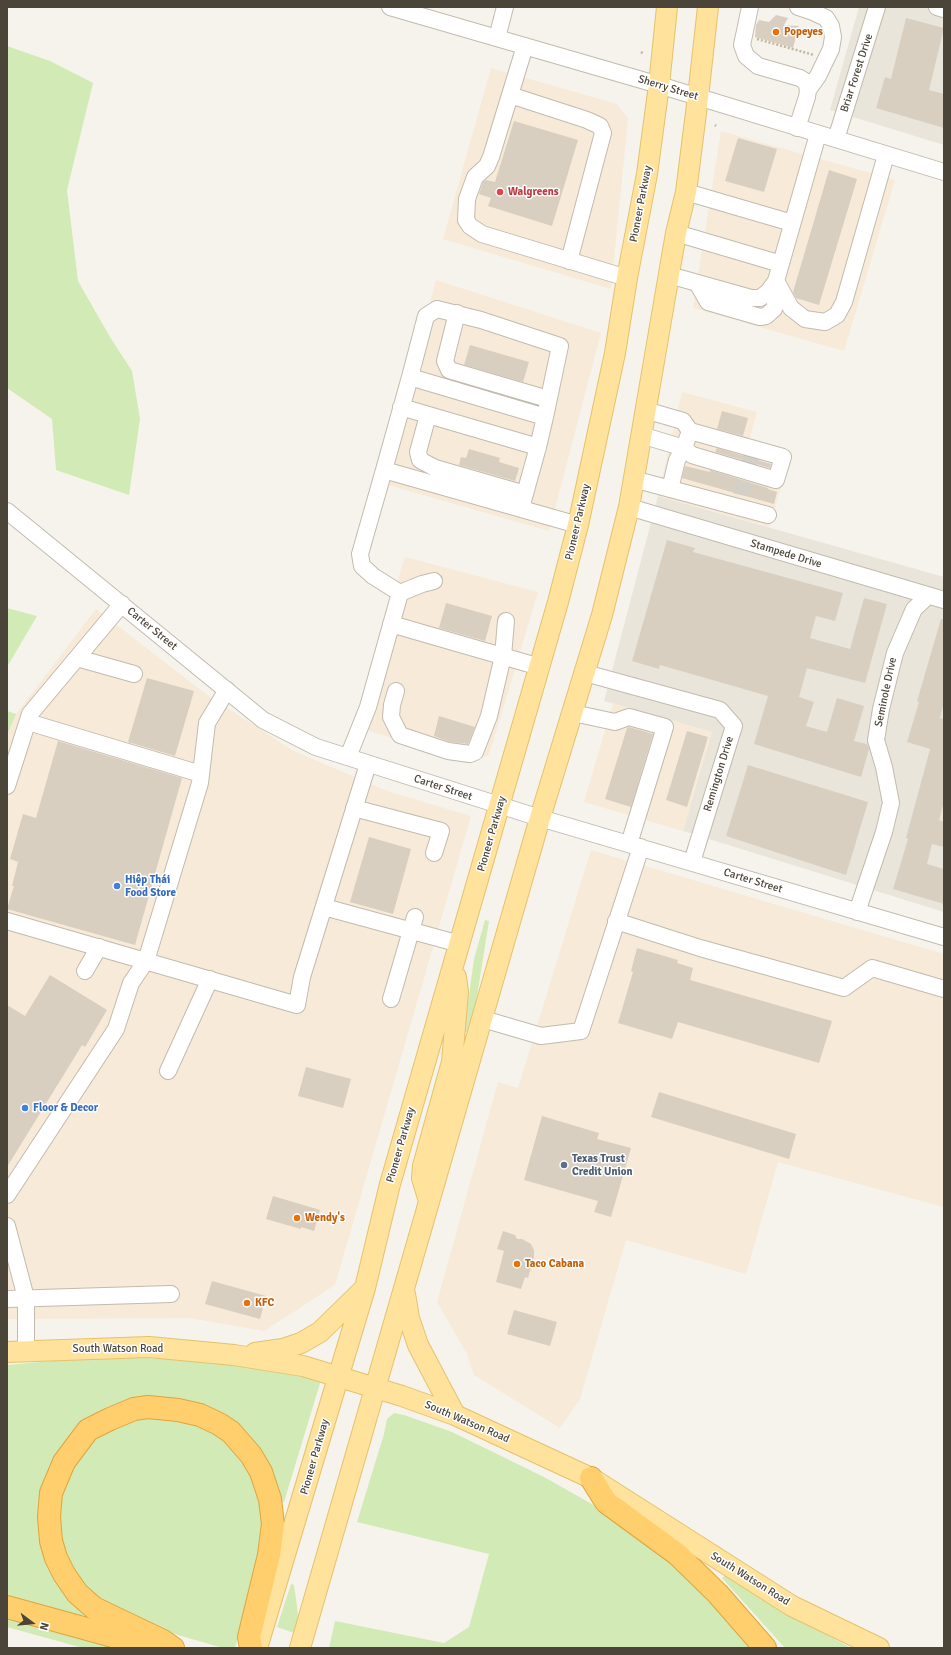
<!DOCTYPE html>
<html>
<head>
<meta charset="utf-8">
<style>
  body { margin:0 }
  #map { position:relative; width:951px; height:1655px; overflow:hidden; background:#f6f3ec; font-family:Signika,sans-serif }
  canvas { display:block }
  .frame { position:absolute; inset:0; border:8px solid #4b4439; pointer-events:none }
  .north { position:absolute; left:12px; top:1603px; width:40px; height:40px; -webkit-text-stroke:3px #fff; paint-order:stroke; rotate:106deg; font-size:11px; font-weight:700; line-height:16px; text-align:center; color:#4b4439 }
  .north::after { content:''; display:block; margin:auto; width:14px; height:18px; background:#4b4439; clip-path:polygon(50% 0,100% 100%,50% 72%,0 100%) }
</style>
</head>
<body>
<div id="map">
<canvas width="951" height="1655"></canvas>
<div class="frame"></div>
<div class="north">N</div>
</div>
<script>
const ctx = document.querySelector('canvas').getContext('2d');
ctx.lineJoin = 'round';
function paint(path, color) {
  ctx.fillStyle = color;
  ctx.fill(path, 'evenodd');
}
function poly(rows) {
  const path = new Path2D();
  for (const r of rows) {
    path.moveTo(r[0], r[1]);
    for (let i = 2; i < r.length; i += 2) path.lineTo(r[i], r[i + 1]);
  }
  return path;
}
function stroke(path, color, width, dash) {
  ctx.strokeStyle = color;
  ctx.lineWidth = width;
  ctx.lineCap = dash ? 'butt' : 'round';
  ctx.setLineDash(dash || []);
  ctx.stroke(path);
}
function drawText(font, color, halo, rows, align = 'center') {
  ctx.font = font + ' Signika,sans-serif';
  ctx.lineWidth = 3;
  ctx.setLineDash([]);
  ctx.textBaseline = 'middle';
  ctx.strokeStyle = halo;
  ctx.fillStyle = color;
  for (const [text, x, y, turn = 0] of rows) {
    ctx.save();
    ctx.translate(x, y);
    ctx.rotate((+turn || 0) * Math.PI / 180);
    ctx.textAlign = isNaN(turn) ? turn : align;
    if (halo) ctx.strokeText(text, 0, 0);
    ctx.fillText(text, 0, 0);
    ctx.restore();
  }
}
paint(poly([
  [859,7,944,7,944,145,830,110],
  [658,496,944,577,944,912,683,831,711,732,604,701]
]), '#eae5da');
paint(poly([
  [491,68,617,104,628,118,611,289,443,239],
  [721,131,895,180,844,351,693,308],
  [436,280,601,333,549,531,381,483],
  [682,392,757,412,748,445,790,457,769,527,658,496],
  [405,557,538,592,489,755,470,762,353,726],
  [96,609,206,694,292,750,387,791,471,816,335,1285,264,1331,189,1318,7,1319,7,735,16,714],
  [613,703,712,732,683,831,584,802],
  [591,850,944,954,944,1207,778,1162,746,1274,626,1240,580,1399,560,1428,474,1375,467,1354,437,1302,498,1082,518,1088]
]), '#f7ead8');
paint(poly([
  [7,46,50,61,93,83,67,190,78,281,110,337,132,371,140,419,129,495,56,470,52,419,7,388],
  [7,608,37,616,7,667],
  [7,711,16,714,7,735],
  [485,920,489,921,477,996,469,1032,464,1032,474,959],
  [129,1357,185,1360,249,1367,321,1380,284,1502,279,1502,213,1411,96,1419,44,1520,85,1607,82,1618,7,1597,7,1365,87,1358],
  [394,1413,404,1415,452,1432,544,1477,613,1516,678,1566,756,1648,329,1648,335,1621,444,1643,469,1627,489,1554,357,1522,384,1434,387,1419],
  [152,1414,216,1429,255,1469,265,1522,250,1600,235,1648,223,1648,157,1629,96,1598,78,1580,69,1564,58,1527,62,1490,80,1454,99,1436,113,1426],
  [727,1574,813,1627,851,1648,785,1648,722,1578],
  [291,1584,294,1585,297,1606,298,1618,294,1633,277,1627],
  [7,1614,130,1648,83,1648,7,1627]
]), '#d2eab5');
paint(poly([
  [776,15,788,18,784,25,799,26,793,48,755,37,756,25,759,20,769,22],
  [906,18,944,28,929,90,944,94,944,128,876,108,885,77,891,79],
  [514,121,578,140,552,226,488,206,491,198,479,194,483,182,486,180,495,182],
  [738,138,777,149,764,192,725,181],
  [829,170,857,179,819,305,796,298,793,292],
  [470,345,529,362,523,382,464,365],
  [722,411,748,418,743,436,717,429],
  [717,448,771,464,770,468,715,452],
  [469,449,500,458,499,462,519,468,515,481,459,465,461,457,466,458],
  [685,466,710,472,710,470,768,488,768,489,777,492,774,504,682,478],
  [667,540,695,548,693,552,843,593,835,621,816,616,810,638,850,649,864,598,887,604,865,683,807,668,799,697,814,702,806,726,827,732,837,698,864,706,854,741,867,744,869,749,861,777,754,744,768,696,660,665,659,669,632,661],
  [446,603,492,616,485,641,439,628],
  [941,619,944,619,944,703,940,718,944,719,944,801,939,820,944,822,944,847,932,844,927,864,944,869,944,904,893,889,908,839,906,838,930,749,907,742,919,702,917,701],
  [147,678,194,691,175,756,128,742],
  [439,716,475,727,468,744,450,742,434,736],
  [629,727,653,734,631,807,605,799,627,728],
  [687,731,708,737,687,807,666,800],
  [58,741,182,778,135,945,7,909,14,886,12,886,18,862,10,859,23,814,36,818],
  [748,765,868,802,846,875,726,836],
  [369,837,411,849,393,914,350,902],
  [637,948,678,960,677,963,693,968,690,980,832,1021,819,1063,678,1022,672,1039,618,1023,633,972,631,971],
  [50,975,107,1010,85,1047,82,1045,7,1167,7,1005,25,1016],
  [306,1067,351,1079,343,1108,298,1096],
  [659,1092,796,1134,789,1159,651,1117],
  [542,1116,599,1133,597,1139,631,1148,611,1217,594,1212,598,1201,524,1180],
  [273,1196,320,1210,314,1231,301,1227,301,1229,266,1219],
  [503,1231,515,1235,517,1239,522,1239,531,1244,534,1250,534,1257,528,1278,525,1277,521,1289,496,1282,504,1251,497,1249],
  [212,1281,266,1296,260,1319,205,1304],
  [514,1310,557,1322,550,1346,507,1334]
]), '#d8cfc1');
stroke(poly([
  [749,464,753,452],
  [741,495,744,482]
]), '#d4d0c8', 16, [16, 8]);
const minor = poly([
  [390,7,659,85,944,172],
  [750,7,742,45,746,56,758,66,800,78,806,82,808,90,807,97,797,128],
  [798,7,813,12,826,18,831,26,833,37,831,49,818,76,808,90],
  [937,7,944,9],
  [497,38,505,7],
  [525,46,491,157,487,166,475,177,467,199,466,220,470,226,482,234,627,278],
  [510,95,587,120,600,126,603,133,569,261],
  [818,134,776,281,791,308,805,319,825,322,837,315,844,302,886,155],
  [836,139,877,7],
  [686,192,792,223],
  [676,233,781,264],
  [669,275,751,298,760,298,768,292,776,281],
  [697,283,708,302,760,317,766,316,774,309,776,300,776,282],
  [457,313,445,361,449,370,548,399],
  [410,377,426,316,437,309,481,320,560,346,545,417],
  [401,407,538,447],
  [645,410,683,421,690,431],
  [428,415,418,452,420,460,435,468,525,494],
  [641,435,684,448,692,455,776,480,783,457,690,431,684,448,677,460,670,489],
  [384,470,360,554,362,566,373,576,400,593],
  [633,479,768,515],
  [629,507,944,600],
  [521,508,538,447,545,417,410,377,384,470,578,525],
  [7,511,263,720,316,747,540,818,944,937],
  [391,624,540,667],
  [77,658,134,674],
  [585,673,720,710,734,726,692,862],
  [396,691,392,705,391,717,400,735,448,751,470,754,475,752,489,716,503,656,506,621],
  [573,713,615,722,629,717,665,727,629,844],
  [28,722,201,774],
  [348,757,368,707,400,593,422,584,434,581],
  [7,786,30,714,122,604],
  [354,808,441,831,434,853],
  [324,907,460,944],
  [857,912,884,832,891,803,884,767,876,740,881,709,895,653,914,609,928,596],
  [7,921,297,1005,302,977,368,764],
  [616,921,700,948,844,988,872,968,944,989],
  [85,971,99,947],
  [391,999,415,917],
  [483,1019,541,1036,581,1031,641,847],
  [168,1071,210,979],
  [7,1195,116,1029,131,983,146,961,200,783,207,723,227,690],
  [7,1226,26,1298,26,1351],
  [7,1299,171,1294]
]);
const major = poly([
  [429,1201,422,1178,423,1166,452,1062,458,992,456,977],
  [405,1294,409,1318,418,1345,455,1415],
  [7,1352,149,1347,234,1355,303,1366,402,1396,455,1415,591,1478,792,1606,879,1648],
  [255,1353,283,1349,301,1343,320,1332,362,1291],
  [257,1648,365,1288,390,1184,558,602,578,525,615,353,627,278,647,174,659,85,667,7],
  [300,1648,540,818,602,615,629,507,676,233,686,192,698,97,708,7]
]);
const highway = poly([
  [591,1478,606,1502,677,1554,718,1594,765,1648],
  [7,1607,149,1646],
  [173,1648,163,1641,94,1608,77,1593,64,1574,56,1558,51,1541,49,1517,51,1493,64,1462,88,1430,110,1419,134,1409,148,1407,178,1410,200,1415,219,1424,231,1432,251,1455,261,1472,270,1499,273,1524,269,1555,249,1637,251,1648]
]);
stroke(minor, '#c2bbae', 18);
stroke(major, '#e6c16a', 22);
stroke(highway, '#e0a43c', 24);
stroke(poly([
  [757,39,814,55],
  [641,52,644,54],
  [715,125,716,126]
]), '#c4b79f', 2.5, [2, 2]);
stroke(minor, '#fff', 16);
stroke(major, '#ffe39c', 20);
stroke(highway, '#ffcf6e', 22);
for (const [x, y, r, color] of [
  [776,32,4,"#e8710a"],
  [500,192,4,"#e0444e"],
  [117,886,4,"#3f7fe0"],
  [25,1108,4,"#3f7fe0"],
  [564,1165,4,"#5c6f8a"],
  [297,1218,4,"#e8710a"],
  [517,1264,4,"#e8710a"],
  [247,1303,4,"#e8710a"]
]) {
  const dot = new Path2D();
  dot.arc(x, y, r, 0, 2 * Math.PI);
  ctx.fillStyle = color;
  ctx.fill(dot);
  stroke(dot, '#fff', 1.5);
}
drawText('bold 11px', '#c56008', '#fff', [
  ["Popeyes",784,32],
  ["Wendy's",305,1218],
  ["Taco Cabana",525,1264],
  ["KFC",255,1303]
], 'left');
drawText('11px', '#4b4439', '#fff', [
  ["Briar Forest Drive",857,73,-72],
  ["Sherry Street",668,88,17],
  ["Pioneer Parkway",641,204,-79],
  ["Pioneer Parkway",578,522,-77],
  ["Stampede Drive",786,554,17],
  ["Carter Street",152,629,39],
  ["Seminole Drive",886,692,-78],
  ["Remington Drive",719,774,-73],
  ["Carter Street",443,788,18],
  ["Pioneer Parkway",492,834,-74],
  ["Carter Street",753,881,17],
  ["Pioneer Parkway",401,1145,-74],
  ["South Watson Road",118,1349],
  ["South Watson Road",467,1422,23],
  ["Pioneer Parkway",315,1457,-74],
  ["South Watson Road",750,1579,32]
]);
drawText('bold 11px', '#be3a42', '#fff', [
  ["Walgreens",508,192]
], 'left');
drawText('bold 11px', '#366cbe', '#fff', [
  ["Hiệp Thái",125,880],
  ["Food Store",125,893],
  ["Floor & Decor",33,1108]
], 'left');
drawText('bold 11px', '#4e5e75', '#fff', [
  ["Texas Trust",572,1159],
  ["Credit Union",572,1172]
], 'left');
</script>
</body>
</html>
